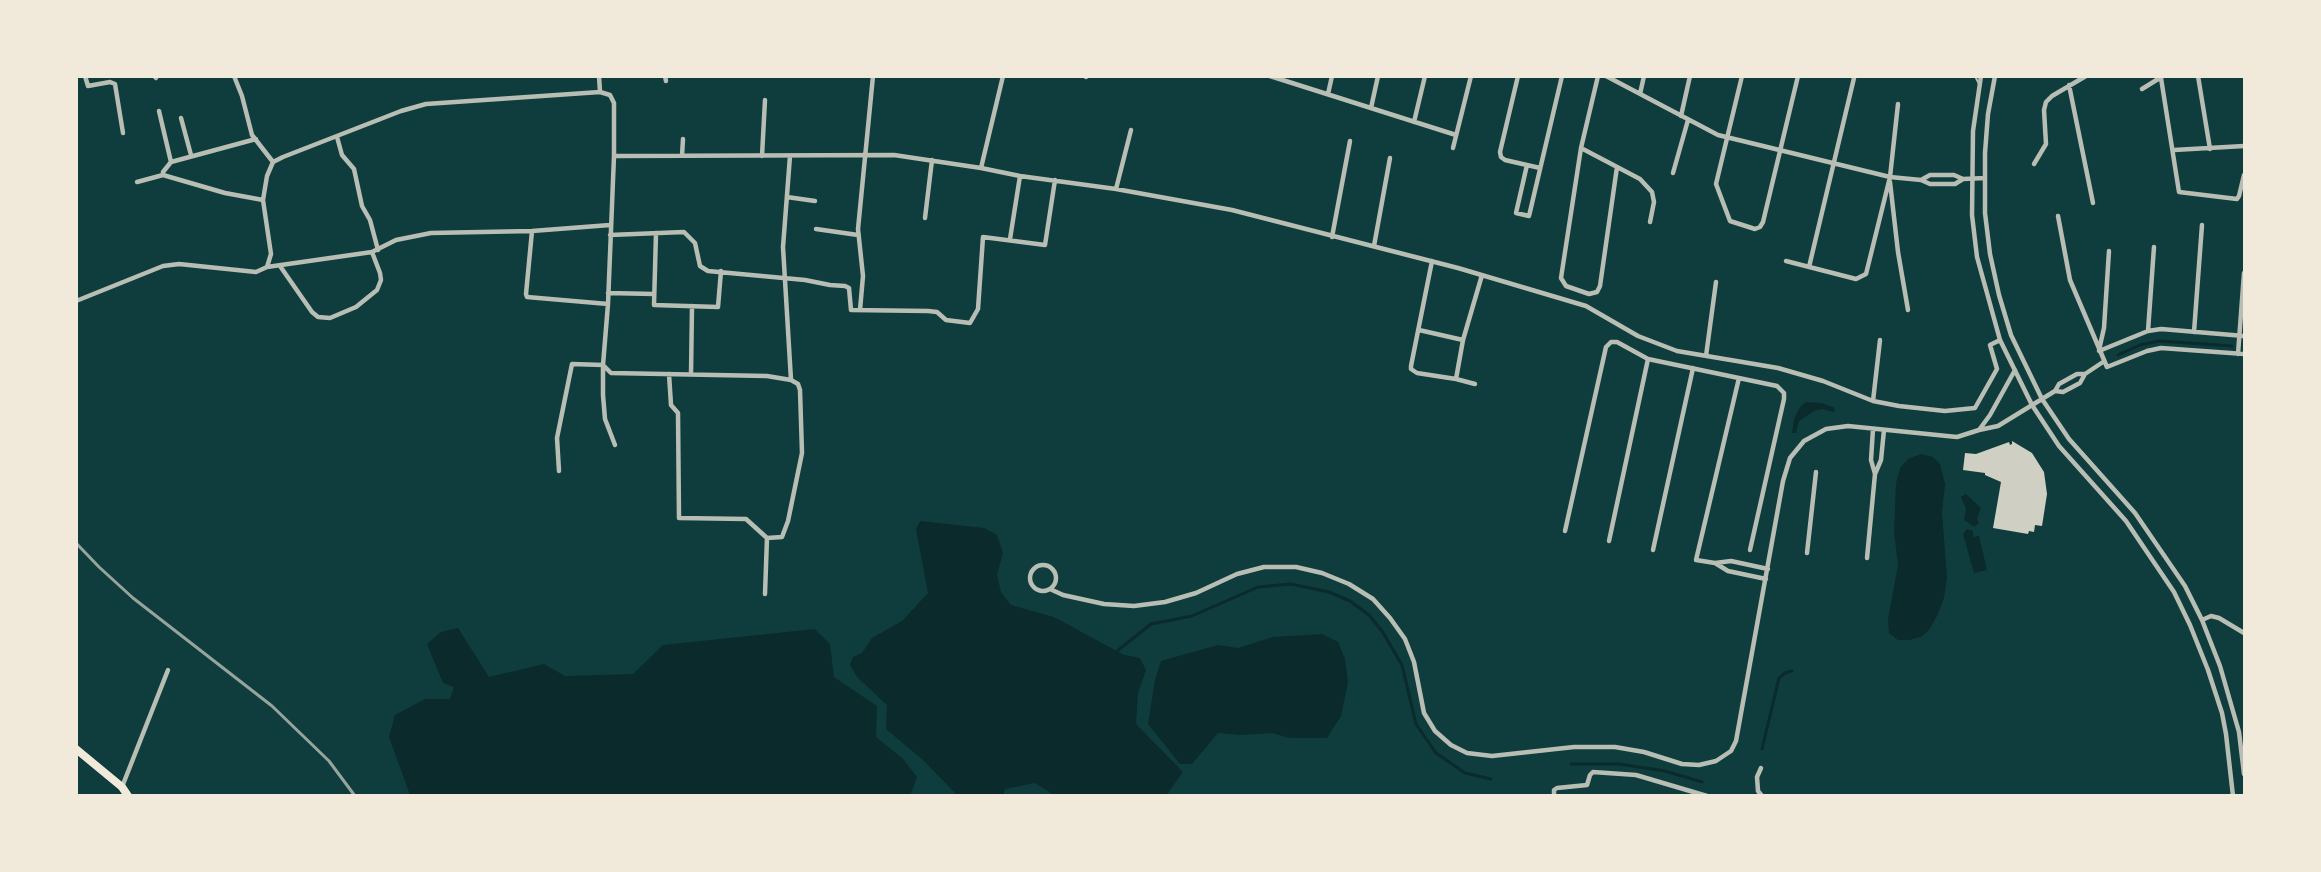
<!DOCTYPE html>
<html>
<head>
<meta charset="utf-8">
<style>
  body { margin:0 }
  #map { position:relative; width:2321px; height:872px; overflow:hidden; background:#0f3d3e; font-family:Lora,serif }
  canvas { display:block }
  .frame { position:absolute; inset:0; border:78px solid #f1e9da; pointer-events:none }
</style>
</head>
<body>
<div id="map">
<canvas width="2321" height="872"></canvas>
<div class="frame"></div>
</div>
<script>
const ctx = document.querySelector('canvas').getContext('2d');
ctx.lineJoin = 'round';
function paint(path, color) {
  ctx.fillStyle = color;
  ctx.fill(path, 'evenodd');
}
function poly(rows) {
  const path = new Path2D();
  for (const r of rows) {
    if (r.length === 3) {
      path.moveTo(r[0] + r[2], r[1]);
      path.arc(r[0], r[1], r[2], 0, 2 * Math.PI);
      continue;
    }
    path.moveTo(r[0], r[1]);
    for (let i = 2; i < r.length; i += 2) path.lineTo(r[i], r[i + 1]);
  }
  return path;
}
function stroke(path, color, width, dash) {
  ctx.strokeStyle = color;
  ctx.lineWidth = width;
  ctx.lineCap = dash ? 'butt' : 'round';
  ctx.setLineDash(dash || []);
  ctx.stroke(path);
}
paint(poly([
  [1806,402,1822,403,1835,408,1834,412,1822,409,1814,411,1799,421,1796,433,1792,433,1794,419,1800,407],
  [1921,454,1933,457,1940,464,1945,484,1942,512,1947,577,1944,598,1937,616,1929,630,1921,637,1909,640,1898,640,1889,633,1888,620,1898,565,1894,531,1896,483,1900,468,1908,459],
  [1966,494,1981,508,1977,518,1979,523,1974,527,1964,520,1966,509,1961,497],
  [920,521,984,528,997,535,1003,553,997,575,1001,592,1011,605,1054,617,1124,655,1140,658,1146,670,1138,693,1136,724,1183,772,1168,793,1170,795,1054,795,1035,783,1005,789,1003,795,957,795,923,760,886,729,887,705,857,677,850,665,853,657,862,653,872,638,902,621,928,593,916,529],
  [1967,529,1973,531,1973,537,1979,536,1987,570,1974,573,1963,534],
  [458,628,489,677,544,664,565,676,633,674,663,645,815,629,830,644,834,677,877,706,876,737,903,759,917,777,910,796,410,795,389,737,395,715,425,699,450,699,454,687,443,683,427,644,441,632],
  [1322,634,1338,642,1345,659,1348,682,1341,716,1327,738,1290,738,1272,733,1240,735,1218,733,1192,764,1180,764,1148,724,1155,680,1161,661,1218,645,1238,648,1273,637]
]), '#0a2a2b');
stroke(poly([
  [2118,355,2140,345,2159,341,2232,346],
  [1117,651,1151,624,1192,616,1258,587,1291,584,1329,592,1350,601,1369,615,1382,631,1402,665,1416,724,1436,753,1465,773,1491,779],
  [1762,749,1779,678,1785,673,1792,671],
  [1571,764,1619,764,1665,771,1702,782]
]), '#0a2a2b', 3);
paint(poly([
  [2012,441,2032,453,2044,472,2047,494,2042,526,2035,525,2034,532,2029,531,2028,534,1993,528,2001,482,1985,475,1985,473,1963,470,1965,453,1976,454,2009,442,2010,445,2012,444]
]), '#cfcfc3');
stroke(poly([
  [1975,76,1979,84]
]), '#b8beb3', 2);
stroke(poly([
  [85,76,88,86,110,82,115,84,123,133],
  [154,76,156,78],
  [234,76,242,96,252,135,273,162],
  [599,76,600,92],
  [665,76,666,81],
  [1270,76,1456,135],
  [1518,76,1500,152,1501,157,1505,160,1540,168],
  [1598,76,1581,148,1561,278,1566,286,1589,294,1597,292,1600,286,1617,167],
  [1606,76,1718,135,1890,177,1921,180,1930,184,1955,184,1963,179,1954,175,1930,175,1921,180],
  [1742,76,1716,184,1730,221,1755,229,1760,227,1763,222,1798,76],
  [1981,76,1973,131,1972,215,1977,257,2000,340,2032,405,2059,446,2126,521,2174,592,2190,625,2208,670,2222,713,2226,734,2233,796],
  [1995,76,1988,114,1985,153,1985,213,1990,254,1999,295,2011,335,2042,399,2069,439,2135,513,2185,586,2202,620,2220,666,2239,732,2244,774],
  [2198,76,2210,149],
  [1086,77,1086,76],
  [2161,78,2179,192,2237,199,2239,196,2244,175],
  [2069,85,2093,203],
  [2142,89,2163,76],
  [1328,94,1332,76],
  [1640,94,1644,76],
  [1371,108,1378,76],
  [159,111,171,162],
  [1681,116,1690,76],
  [181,118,191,155],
  [1414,122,1425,76],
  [337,137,342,155,354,169,362,206,370,220,378,250],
  [1453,148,1471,76],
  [1581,148,1640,179,1652,192,1654,202,1650,222],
  [2174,150,2244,146],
  [614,156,894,155,981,168,1020,176,1116,189,1232,210,1458,268,1586,306,1638,336,1677,351,1778,368,1823,381,1873,401,1899,406,1945,411,1975,408,1997,369,1990,345,2000,340],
  [682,156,683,139],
  [762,156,765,100],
  [2034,164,2046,144,2044,110,2046,102,2052,96,2086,76],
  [1527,165,1516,213,1529,216,1562,76],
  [981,168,1003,76],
  [1673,173,1688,120],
  [163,175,163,172,171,162,256,139],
  [1963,179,1985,178],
  [137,182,163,175,225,193,263,200],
  [1890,182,1898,252,1908,310],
  [1116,189,1131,130],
  [787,197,815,201],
  [2058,216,2070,280,2107,367,2147,351,2161,348,2244,354],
  [925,218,932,160],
  [816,229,858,235],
  [532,231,526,294,527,297,608,304],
  [656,233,654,305,718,307,721,271],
  [610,235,684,232,695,243,700,266,708,271,805,280,830,285,845,286,849,288,851,310,928,311,937,312,946,320,970,323,978,309,983,237,1045,245,1055,180],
  [1332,237,1350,141],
  [1010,239,1020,176],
  [1374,246,1390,158],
  [1432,261,1411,366,1411,369,1417,373,1456,379,1463,340,1482,275],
  [1786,261,1856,279,1866,274,1890,177,1898,104],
  [280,266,312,312,318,317,330,318,356,307,377,290,381,280,380,273,372,252],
  [267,267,372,252,396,240,431,233,532,231,610,225],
  [1809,267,1854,78],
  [608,293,654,294],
  [76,301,163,266,179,264,256,272,267,267,271,254,263,200,267,176,273,162,283,157,401,111,426,104,600,92,610,95,614,103,614,156,608,304,603,365,611,373,767,376,791,380],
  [860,310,863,276,858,229,873,76],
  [1419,330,1463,340],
  [2148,331,2154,247],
  [2194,332,2202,225],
  [2099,350,2104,328,2109,251],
  [2099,351,2148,331,2161,329,2244,336],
  [2238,354,2244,273],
  [1706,356,1716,282],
  [2015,370,1990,415,1979,430,1998,426,2055,391,2063,392,2080,383,2085,374,2077,374,2059,384,2055,391],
  [669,374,671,405,678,413,679,518,746,519,767,538,782,537,788,521,802,453,800,390,798,384,791,380,783,247,790,156],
  [691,374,692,306],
  [2085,374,2103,362],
  [1456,379,1475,384],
  [1873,401,1880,340],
  [1873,429,1871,460,1875,474,1881,460,1884,430],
  [559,471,557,438,572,364,603,365,603,395,605,419,615,445],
  [1565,531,1606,347,1611,342,1617,342,1648,359,1777,386,1784,393,1784,399,1750,550],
  [1609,541,1648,359],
  [1653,550,1693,368],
  [1807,553,1816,472],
  [1867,558,1875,474],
  [1715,563,1696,560,1739,378],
  [1043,578,13],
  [1766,579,1728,571,1715,563,1731,561,1768,569],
  [1050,589,1063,595,1104,604,1134,606,1165,602,1196,593,1237,574,1264,567,1296,567,1322,573,1349,584,1373,599,1390,618,1405,639,1414,662,1424,713,1435,731,1451,745,1467,753,1492,756,1574,747,1615,747,1644,752,1682,764,1699,765,1716,761,1731,751,1736,741,1783,481,1790,458,1804,441,1826,429,1848,426,1957,437,1979,430],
  [765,594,767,538],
  [2202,620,2211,616,2219,618,2244,633],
  [1761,768,1757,777,1758,791,1762,796],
  [122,787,168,670],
  [1554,796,1554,790,1557,788,1587,785,1590,775,1593,772,1636,775,1707,796]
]), '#b8beb3', 4.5);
stroke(poly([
  [76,749,122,787,128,796]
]), '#f1e9da', 8);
stroke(poly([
  [76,543,99,567,133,598,272,706,329,761,355,796]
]), '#97a49c', 3);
</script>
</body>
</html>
